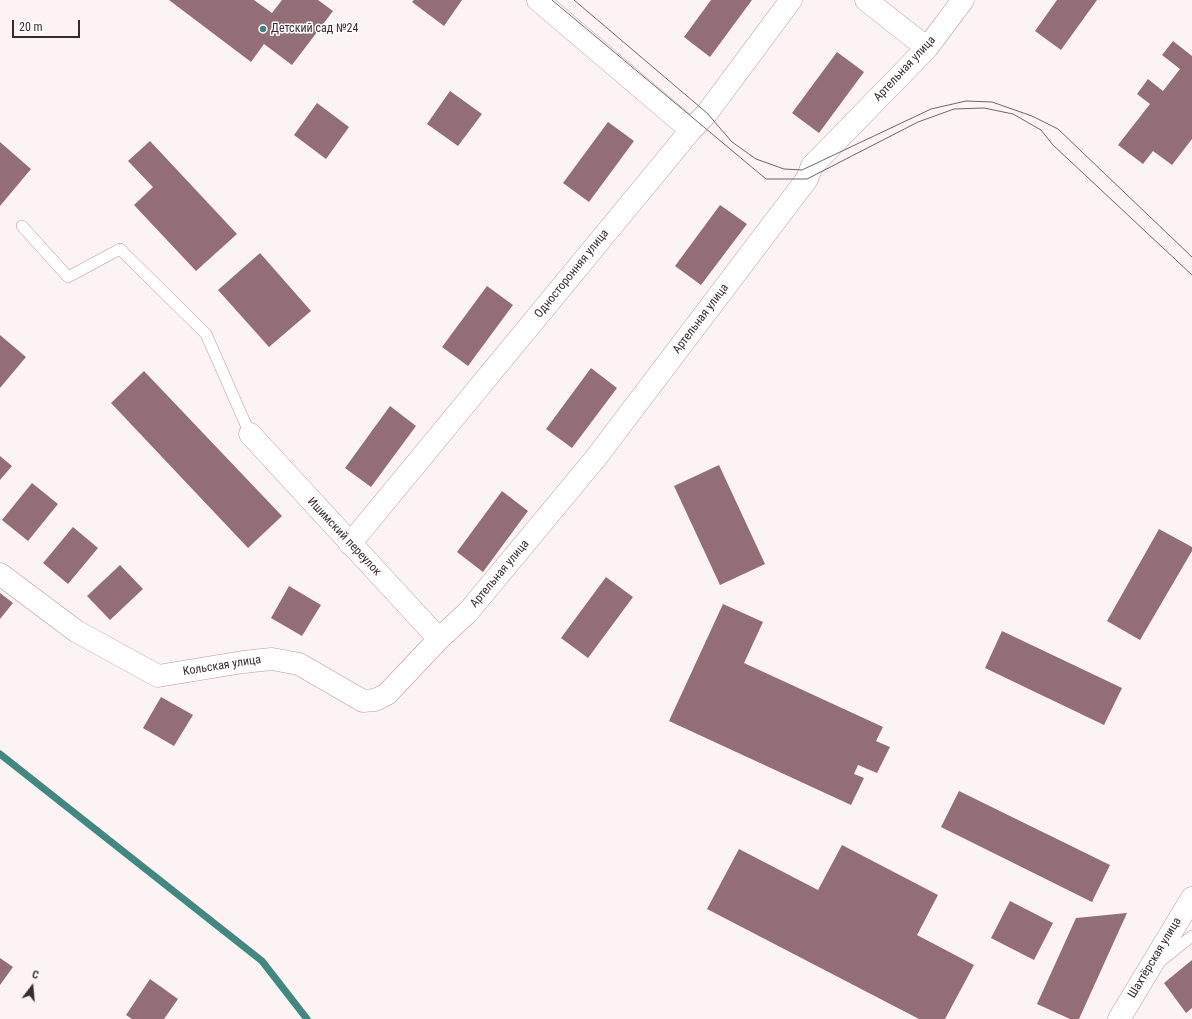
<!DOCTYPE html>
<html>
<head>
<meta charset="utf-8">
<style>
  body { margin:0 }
  #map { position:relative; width:1192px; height:1019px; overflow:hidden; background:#fbf3f4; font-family:"Roboto Condensed",sans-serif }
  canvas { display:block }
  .north { position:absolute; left:12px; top:967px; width:40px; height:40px; -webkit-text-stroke:3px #fff; paint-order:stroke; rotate:16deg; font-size:11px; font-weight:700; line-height:16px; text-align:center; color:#3a2a2e }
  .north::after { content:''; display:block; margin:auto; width:14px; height:18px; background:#3a2a2e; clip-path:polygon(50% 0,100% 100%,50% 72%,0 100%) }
  .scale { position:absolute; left:12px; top:20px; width:68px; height:18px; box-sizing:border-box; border:2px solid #3a2a2e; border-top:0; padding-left:5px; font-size:12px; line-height:14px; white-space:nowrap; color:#3a2a2e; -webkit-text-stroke:3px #fff; paint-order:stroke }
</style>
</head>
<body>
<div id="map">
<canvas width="1192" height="1019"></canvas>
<div class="north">С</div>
<div class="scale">20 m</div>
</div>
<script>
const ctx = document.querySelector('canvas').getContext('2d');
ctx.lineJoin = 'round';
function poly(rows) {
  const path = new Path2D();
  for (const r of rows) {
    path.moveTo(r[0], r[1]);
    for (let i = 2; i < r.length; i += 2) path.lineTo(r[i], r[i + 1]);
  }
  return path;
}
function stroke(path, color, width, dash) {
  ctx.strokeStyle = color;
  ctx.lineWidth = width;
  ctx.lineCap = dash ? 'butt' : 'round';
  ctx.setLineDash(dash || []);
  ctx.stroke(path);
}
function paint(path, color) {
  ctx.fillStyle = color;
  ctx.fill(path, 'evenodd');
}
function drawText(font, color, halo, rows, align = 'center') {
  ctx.font = font + ' "Roboto Condensed",sans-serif';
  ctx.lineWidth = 3;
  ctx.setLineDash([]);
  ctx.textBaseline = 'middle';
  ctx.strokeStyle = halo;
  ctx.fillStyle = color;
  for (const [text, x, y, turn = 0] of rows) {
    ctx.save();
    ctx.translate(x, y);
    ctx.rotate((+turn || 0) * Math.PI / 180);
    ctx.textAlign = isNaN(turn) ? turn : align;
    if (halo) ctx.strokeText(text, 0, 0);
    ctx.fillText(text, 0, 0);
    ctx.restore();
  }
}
stroke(poly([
  [0,754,262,961,307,1019]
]), '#428881', 7);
paint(poly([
  [169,0,254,0,272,13,282,0,318,0,333,11,292,65,264,44,251,62],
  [414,0,462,0,444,26,412,2],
  [711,0,752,0,710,57,684,37],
  [1057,0,1097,0,1061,50,1035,31],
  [1173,41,1192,56,1192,139,1172,165,1153,151,1143,164,1118,145,1150,104,1137,94,1148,79,1163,91,1180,69,1162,55],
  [837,52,864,72,819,133,792,113],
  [450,91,482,114,458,146,427,124],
  [317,103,349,127,326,159,294,135],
  [608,122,634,141,589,202,563,183],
  [150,141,237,234,196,271,134,205,153,187,128,161],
  [0,142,31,169,0,206],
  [720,205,747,224,701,285,675,266],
  [260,253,311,311,269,347,218,290],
  [487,286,513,305,468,366,442,347],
  [0,335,26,357,0,388],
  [591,368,617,388,572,448,546,429],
  [144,371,282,516,248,548,111,403],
  [390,406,416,426,371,487,345,468],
  [0,456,12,466,0,480],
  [719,465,765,564,720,585,674,486],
  [32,483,58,504,28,541,2,520],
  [502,491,528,511,483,572,457,552],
  [73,527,98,548,68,584,43,563],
  [1159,529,1192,547,1192,551,1140,640,1107,621],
  [120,565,143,589,110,620,87,596],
  [606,577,633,597,588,658,561,638],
  [289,586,321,605,302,636,271,618],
  [0,593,13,603,0,619],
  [723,604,763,622,744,663,883,727,876,741,890,747,877,773,858,765,854,774,864,778,851,805,669,721],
  [1002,631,1122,688,1104,725,985,668],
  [161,697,193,715,174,746,143,728],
  [959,791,1110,865,1092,902,941,827],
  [842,845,938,895,917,935,974,965,945,1019,919,1019,707,909,739,849,818,890],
  [1010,901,1053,923,1034,960,991,938],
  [1127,913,1079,1019,1070,1019,1037,1004,1076,918],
  [0,958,13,967,0,985],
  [1192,960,1192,1008,1186,1013,1164,983],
  [150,979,178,999,164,1019,132,1019,126,1015]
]), '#936e77');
const service = poly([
  [22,226,68,277,120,249,206,334,250,434],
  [1162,960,1192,936]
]);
const minor = poly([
  [538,0,691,130],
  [866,0,927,48],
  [250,434,439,639],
  [350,544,691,130,707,113,791,0],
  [0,574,76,631,158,676,243,662,272,659,299,664,363,701,375,700,387,694,439,639,468,612,595,459,807,179,812,166,927,48,963,0]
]);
const secondary = poly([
  [1119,1019,1192,898]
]);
stroke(service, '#be97a0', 12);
stroke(minor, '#be97a0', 23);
stroke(secondary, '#be97a0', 23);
stroke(service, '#fff', 11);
stroke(minor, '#fff', 22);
stroke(secondary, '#fff', 22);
stroke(poly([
  [552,0,766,179,807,179,918,122,954,109,984,108,1013,114,1041,130,1053,145,1192,275],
  [574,0,707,113,732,142,756,159,784,169,802,170,931,109,966,101,992,102,1032,116,1058,129,1192,257]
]), '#726568', 1);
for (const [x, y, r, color] of [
  [263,29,4,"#3f857c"]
]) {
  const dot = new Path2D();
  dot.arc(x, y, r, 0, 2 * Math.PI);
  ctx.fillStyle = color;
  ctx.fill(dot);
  stroke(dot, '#fff', 1.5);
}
drawText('12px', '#3a2a2e', '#fff', [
  ["Детский сад №24",271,29]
], 'left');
drawText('12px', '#3a2a2e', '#fff', [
  ["Артельная улица",905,69,-47],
  ["Односторонняя улица",572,274,-51],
  ["Артельная улица",701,319,-53],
  ["Ишимский переулок",344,537,47],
  ["Артельная улица",500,574,-50],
  ["Кольская улица",222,666,-9],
  ["Шахтёрская улица",1155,958,-59]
]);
</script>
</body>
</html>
